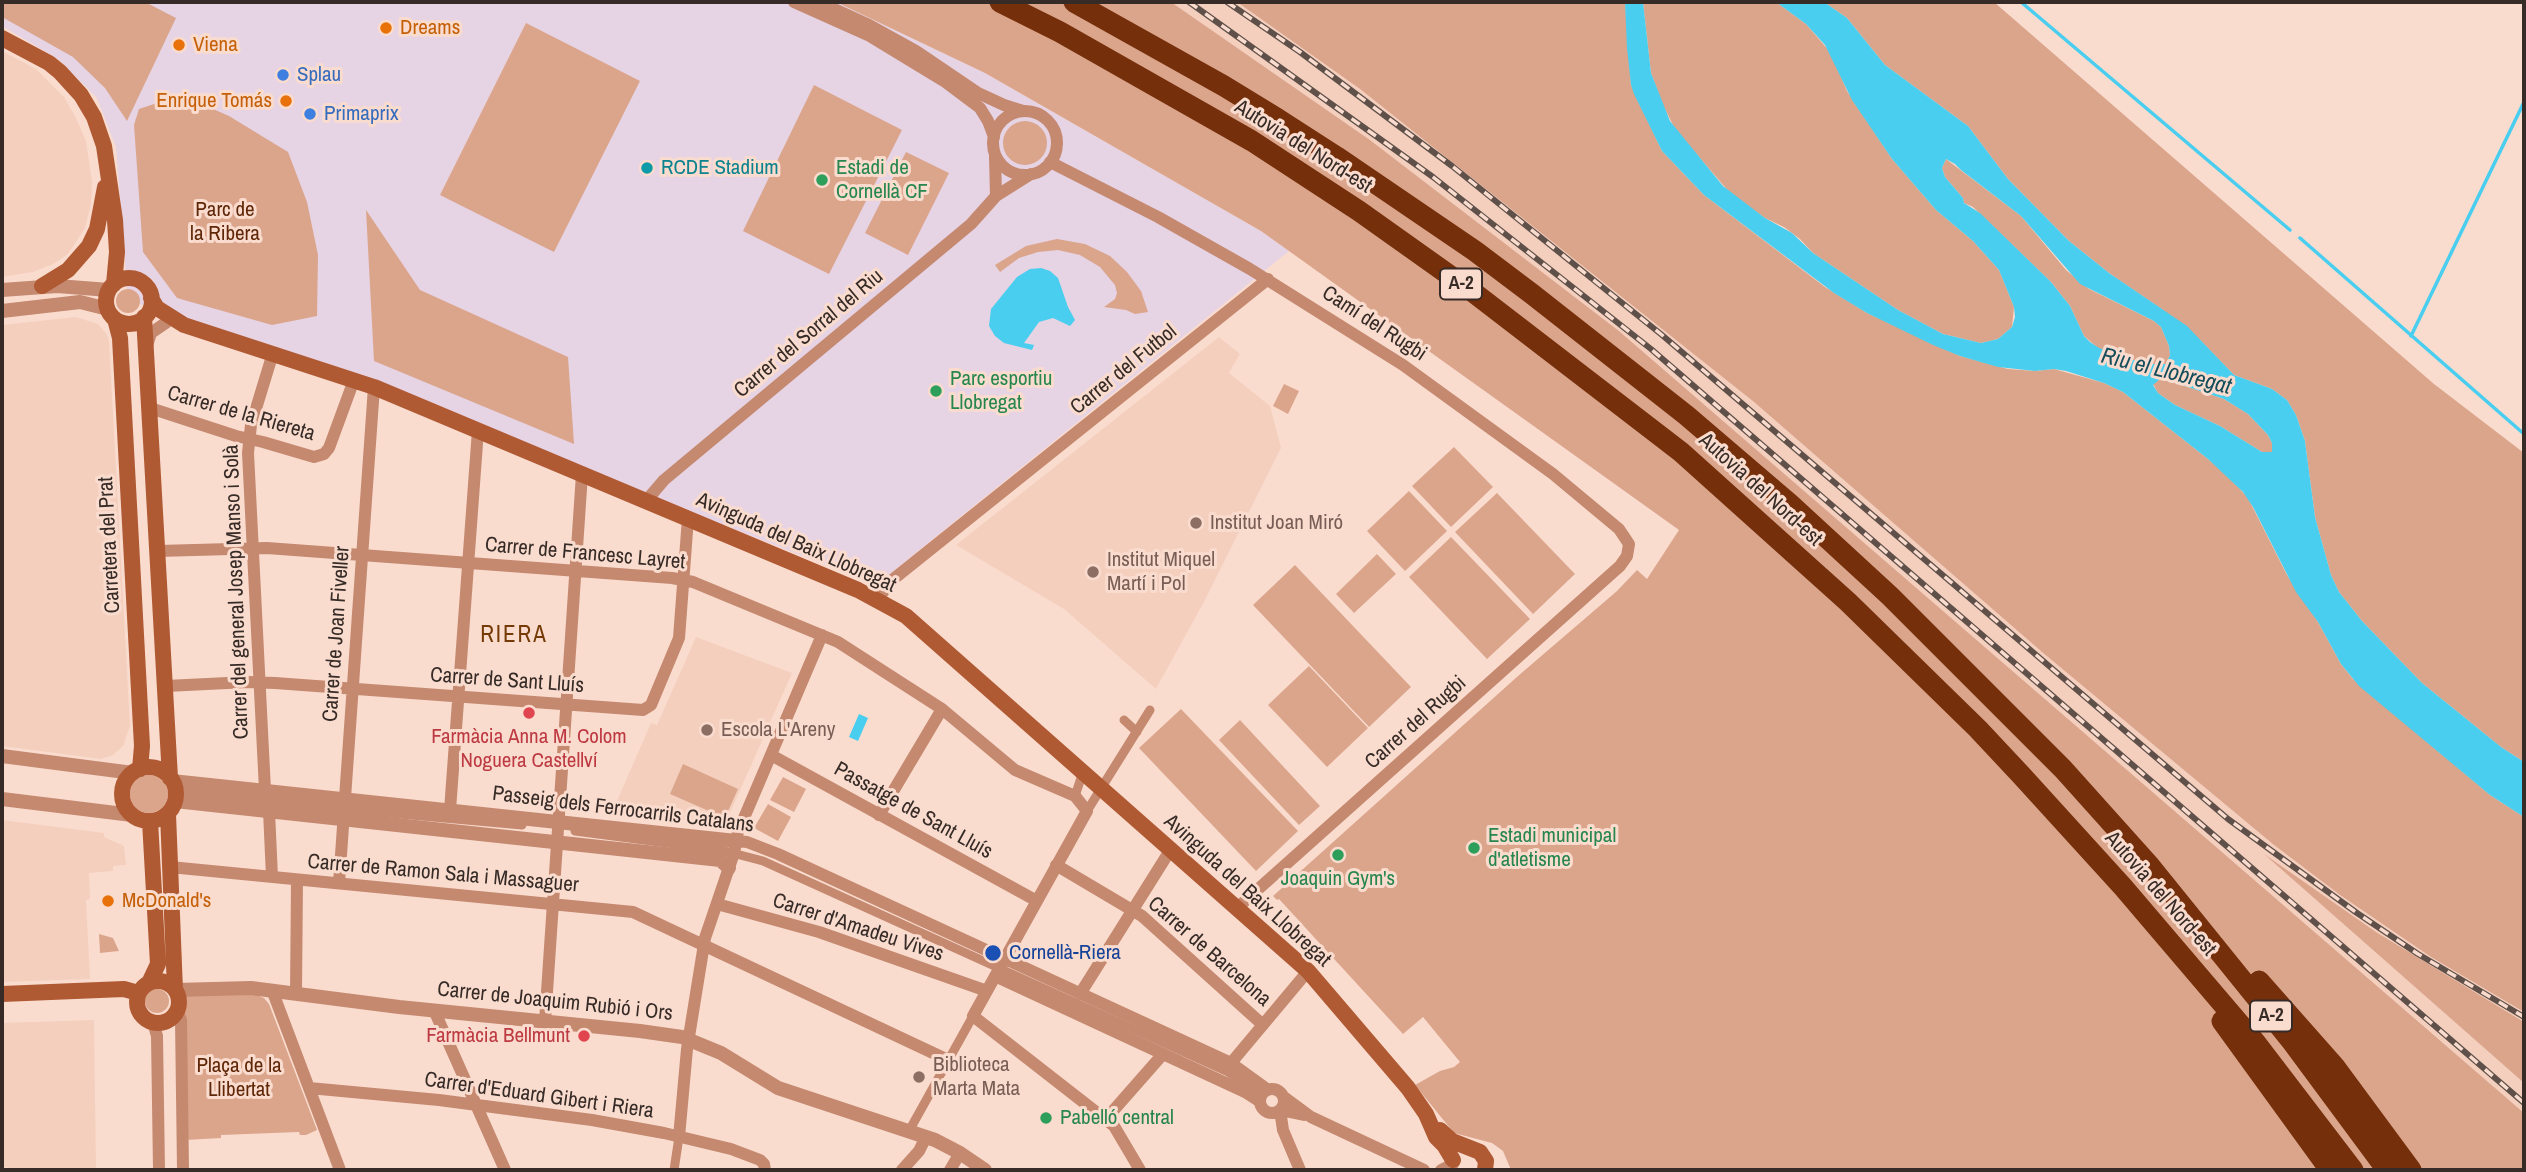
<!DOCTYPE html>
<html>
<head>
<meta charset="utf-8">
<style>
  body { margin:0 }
  #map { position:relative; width:2526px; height:1172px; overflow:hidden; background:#fadccf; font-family:"Archivo Narrow",sans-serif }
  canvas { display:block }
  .frame { position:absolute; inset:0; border:4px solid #362b26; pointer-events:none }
</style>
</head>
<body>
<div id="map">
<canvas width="2526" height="1172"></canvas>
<div class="frame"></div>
</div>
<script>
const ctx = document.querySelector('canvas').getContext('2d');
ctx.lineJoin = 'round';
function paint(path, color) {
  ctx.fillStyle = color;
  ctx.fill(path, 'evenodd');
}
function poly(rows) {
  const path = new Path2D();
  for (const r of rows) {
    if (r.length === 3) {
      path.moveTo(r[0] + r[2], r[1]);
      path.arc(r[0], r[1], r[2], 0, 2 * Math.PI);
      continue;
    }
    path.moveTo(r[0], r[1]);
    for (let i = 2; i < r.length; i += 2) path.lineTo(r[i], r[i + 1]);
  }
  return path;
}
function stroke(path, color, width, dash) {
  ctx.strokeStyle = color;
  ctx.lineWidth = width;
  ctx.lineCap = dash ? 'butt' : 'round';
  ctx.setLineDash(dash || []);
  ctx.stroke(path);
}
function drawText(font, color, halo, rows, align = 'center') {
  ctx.font = font + ' "Archivo Narrow",sans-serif';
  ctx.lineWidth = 6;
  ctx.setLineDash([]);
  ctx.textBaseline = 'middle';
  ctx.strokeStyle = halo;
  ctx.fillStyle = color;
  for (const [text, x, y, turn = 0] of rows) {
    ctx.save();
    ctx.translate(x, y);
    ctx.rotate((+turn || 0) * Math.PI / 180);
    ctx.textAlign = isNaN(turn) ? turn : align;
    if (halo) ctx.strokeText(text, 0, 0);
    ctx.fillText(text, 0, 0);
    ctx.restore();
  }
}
paint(poly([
  [2,2,836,2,985,73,1261,231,1289,251,876,585,617,483,321,363,128,300,116,147,97,98,58,59,2,26]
]), '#e6d3e3');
paint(poly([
  [1171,2,1237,2,1360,89,1754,402,2042,652,2274,845,2340,895,2431,957,2524,1012,2524,1022,2376,932,2270,859,2524,1083,2524,1113,1619,331,1370,140],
  [2,51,36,69,64,97,76,118,86,141,92,181,91,204,85,228,68,254,53,264,33,272,2,277],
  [76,317,98,324,106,333,109,341,130,726,123,746,113,755,101,759,2,746,2,325],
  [1219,337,1240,354,1229,373,1270,406,1281,448,1206,598,1156,689,1064,609,956,545],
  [696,637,792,673,726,822,610,817,651,723,657,725],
  [2,820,104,833,104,837,124,846,126,865,113,866,113,871,89,873,90,899,86,900,90,979,2,982],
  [94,1020,96,1170,31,1170,2,1167,2,1023]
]), '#f4cfbe');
paint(poly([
  [2,2,145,2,176,18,127,121,105,88,73,57,2,17],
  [836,2,1171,2,1370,140,1619,331,2524,1113,2524,1170,1511,1170,1503,1151,1492,1143,1454,1133,1415,1085,1440,1071,1454,1067,1460,1062,1423,1017,1403,1034,1279,899,1277,900,1273,896,1518,676,1617,591,1637,570,1647,579,1679,530,1261,231,985,73],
  [1237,2,1625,2,1631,85,1662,151,1704,195,1825,287,1867,313,1960,356,2008,369,2035,371,2054,369,2104,383,2123,392,2208,459,2229,477,2248,498,2287,575,2318,622,2341,664,2353,679,2490,795,2524,817,2524,1012,2431,957,2340,895,2274,845,2042,652,1754,402,1360,89],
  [1643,2,1776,2,1806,24,1831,53,1847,91,1892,159,1936,210,1973,241,1999,270,2014,307,2012,327,1998,339,1981,343,1943,334,1898,310,1813,253,1800,239,1784,227,1765,218,1730,193,1675,129,1662,103,1651,73],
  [1824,2,1994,2,2434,384,2524,453,2524,762,2501,747,2422,683,2362,621,2339,592,2331,575,2315,517,2305,441,2296,415,2287,400,2272,389,2234,375,2201,341,2163,310,2109,273,2069,241,2008,179,1968,126,1885,65,1847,18],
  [526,23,640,81,554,252,440,195],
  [814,85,902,130,829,274,743,231],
  [181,95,229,116,288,152,307,202,318,255,317,316,272,325,177,298,143,252,134,125,139,109],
  [1025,143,22],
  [906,152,949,173,908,255,865,233],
  [1946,159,2021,216,2066,270,2089,289,2154,321,2161,327,2169,346,2170,355,2166,364,2146,364,2098,348,2084,336,2070,306,2051,282,1973,207,1964,203,1963,198,1945,177,1942,168],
  [366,210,420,290,568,357,574,444,374,361],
  [1057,239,1085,244,1110,256,1127,272,1141,291,1148,312,1135,314,1126,310,1104,307,1115,299,1117,293,1115,285,1100,267,1080,255,1058,250,1038,252,1019,258,1000,272,995,265,1026,246],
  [128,301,12],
  [2161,378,2224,399,2248,414,2268,435,2272,443,2272,452,2262,452,2220,426,2175,405,2158,393,2153,384],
  [1284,384,1299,391,1288,414,1273,406],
  [1454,447,1493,487,1451,527,1412,486],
  [1409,491,1447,531,1405,571,1367,531],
  [1497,493,1575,574,1533,614,1455,532],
  [1451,537,1530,619,1487,659,1409,577],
  [1377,554,1396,574,1354,613,1336,594],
  [1295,565,1411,687,1369,727,1253,605],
  [1309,666,1368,728,1327,767,1268,705],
  [1181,709,1298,831,1256,871,1139,748],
  [1240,720,1320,806,1299,825,1219,740],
  [683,764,738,789,725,818,670,794],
  [149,794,19],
  [783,777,806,789,794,812,770,800],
  [768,804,791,817,778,841,754,828],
  [2264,854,2376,932,2524,1022,2524,1083],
  [99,934,113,938,119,951,100,953],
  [157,1001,12],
  [187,994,234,994,257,995,264,998,269,1004,317,1130,306,1135,300,1135,299,1132,221,1135,221,1138,185,1140,183,997]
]), '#dba58c');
paint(poly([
  [1625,2,1643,2,1651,73,1670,121,1723,186,1765,218,1792,233,1813,253,1898,310,1943,334,1981,343,1998,339,2012,327,2015,317,2014,307,1999,270,1973,241,1936,210,1892,159,1852,100,1825,45,1806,24,1776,2,1824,2,1847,18,1885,65,1968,126,2008,179,2069,241,2109,273,2187,326,2234,375,2272,389,2287,400,2296,415,2305,441,2315,517,2331,575,2339,592,2362,621,2422,683,2501,747,2524,762,2524,817,2490,795,2359,686,2341,664,2318,622,2296,592,2253,507,2243,492,2208,459,2123,392,2104,383,2066,371,2054,369,2035,371,1998,367,1960,356,1933,345,1867,313,1834,293,1704,195,1662,151,1634,94,1631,85,1627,48],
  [1946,159,1955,164,1961,170,2021,216,2080,284,2154,321,2161,327,2169,346,2170,355,2166,364,2146,364,2099,348,2090,342,2084,336,2070,306,2051,282,1980,213,1964,203,1963,198,1945,177,1942,168],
  [2161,378,2224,399,2248,414,2268,435,2272,443,2272,452,2262,452,2220,426,2175,405,2158,393,2153,385],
  [1041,268,1050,271,1058,278,1068,307,1075,320,1070,326,1053,318,1039,322,1024,343,1034,345,1032,350,1004,343,995,336,989,326,991,309,1017,277,1030,269],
  [859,714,868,718,858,741,849,737]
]), '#49ceef');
stroke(poly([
  [2021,2,2290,230],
  [2300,238,2524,434],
  [2411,336,2524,102]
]), '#49ceef', 3.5);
stroke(poly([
  [1124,720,1137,732],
  [183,791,344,809,522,825],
  [1075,796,1083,772],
  [1087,811,1150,710],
  [575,831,721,850,763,861,1228,1072,1258,1092],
  [909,1131,973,1016],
  [674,1170,679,1137]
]), '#c58970', 9);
stroke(poly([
  [794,2,870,36,944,81,980,108,988,121,994,137],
  [819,2,869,25,916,51,978,93,1004,105,1023,111],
  [1025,143,32],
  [995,156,996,196],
  [1050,162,1158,217,1250,269,1403,365,1553,474,1619,529,1629,544,1627,556,1620,566,1237,908],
  [147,346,151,333,167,322],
  [150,408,236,436,263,442,314,457,324,454,329,448,354,380],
  [646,501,664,480,971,224,996,196,1031,174],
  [158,551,267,548,672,578,693,582,838,642,942,709,1015,770,1075,796,1087,811,973,1016,1114,1126,1140,1170],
  [878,599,891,581,1268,279],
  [166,686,248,682,275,683,643,710,651,705,679,638,688,518],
  [771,755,1037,901],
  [265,790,248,453,251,425,273,353],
  [450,810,478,430],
  [269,811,272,877],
  [879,815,942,709],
  [736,841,747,842,778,854,1231,1063,1267,1089],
  [1056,865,1142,916,1263,1025],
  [170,867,633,912,948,1060],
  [339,883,374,387],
  [717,904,819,932,987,991],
  [995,976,1245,1092,1259,1101],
  [272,990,340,1170],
  [296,993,297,880],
  [1080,994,1171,849],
  [177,1010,181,1020,183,1170],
  [434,1010,505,1170],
  [545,1021,582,474],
  [153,1022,157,1036,159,1170],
  [1231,1063,1308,971],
  [309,1088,439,1100,592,1120,664,1133,731,1149,760,1160,764,1164,765,1170],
  [1272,1101,12],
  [1284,1097,1311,1117,1424,1170],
  [1105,1120,1163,1054],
  [679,1137,687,1049,705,938,734,853,738,832,822,635],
  [902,1170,919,1151,926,1137],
  [950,1170,960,1153],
  [1300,1170,1283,1130,1280,1110,1304,1115],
  [1441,1170,1453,1164]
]), '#c58970', 12);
stroke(poly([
  [2,290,57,286,109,290],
  [2,311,80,302,108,309],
  [2,756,133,773],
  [172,781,736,841],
  [2,799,132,815],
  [175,801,720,860,729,868],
  [175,990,251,988,399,1007,640,1031,682,1037,721,1053,778,1088,935,1140,960,1153,985,1170]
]), '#c58970', 14);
stroke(poly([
  [2,38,49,63,60,72,81,95,94,117,104,146,115,220,117,252,114,284],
  [129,301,23],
  [42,286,68,270,89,246,97,229,105,187],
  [151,298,157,308,184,325,374,387,858,590,906,616,1308,971,1408,1088,1426,1114,1436,1137,1444,1145,1453,1160],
  [144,317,170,778],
  [115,319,120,338,142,746,140,769],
  [149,794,27],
  [168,814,175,990],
  [158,1002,21],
  [149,983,158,964,150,821],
  [2,994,124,989,138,993],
  [1440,1130,1452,1141,1480,1152,1486,1161,1485,1170]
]), '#b05a34', 16);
stroke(poly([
  [1000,2,1060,32,1252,141,1359,211,1473,292,1681,452,1848,602,1978,729,2022,776,2123,887,2256,1043,2353,1170],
  [1074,2,1224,86,1278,119,1337,157,1475,251,1532,294,1686,415,1790,504,1890,596,2063,769,2150,866,2293,1043,2387,1170],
  [2259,981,2335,1067,2411,1170],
  [2222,1021,2330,1170]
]), '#752f0a', 21);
const rail = poly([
  [1189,2,1433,177,1651,349,2524,1103],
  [1227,2,1300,52,1452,166,1662,335,2228,819,2357,913,2418,954,2524,1017]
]);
stroke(rail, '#5f5049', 6);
stroke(rail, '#fadccf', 3.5, [10]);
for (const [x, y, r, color] of [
  [386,28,7,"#e8710a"],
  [179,45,7,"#e8710a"],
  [283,75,7,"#3f7fe0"],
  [286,101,7,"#e8710a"],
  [310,114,7,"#3f7fe0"],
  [647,168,7,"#0f9aa8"],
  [822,180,7,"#2e9e5b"],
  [936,391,7,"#2e9e5b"],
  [1196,523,7,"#8d6e63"],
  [1093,572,7,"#8d6e63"],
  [529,713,7,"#e0444e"],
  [707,730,7,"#8d6e63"],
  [1474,848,7,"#2e9e5b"],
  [1338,855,7,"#2e9e5b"],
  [108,901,7,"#e8710a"],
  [993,953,9,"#1a4fb4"],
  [584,1036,7,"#e0444e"],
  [919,1077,7,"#8d6e63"],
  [1046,1118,7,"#2e9e5b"]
]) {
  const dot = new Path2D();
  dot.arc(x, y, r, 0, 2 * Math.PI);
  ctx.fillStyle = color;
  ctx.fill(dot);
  stroke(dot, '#fadccf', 2.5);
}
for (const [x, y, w] of [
  [1461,284,42],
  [2271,1016,42]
]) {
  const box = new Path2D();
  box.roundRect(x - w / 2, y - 15.5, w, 31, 5);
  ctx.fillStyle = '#fadccf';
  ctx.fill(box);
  stroke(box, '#362b26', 2);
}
drawText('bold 19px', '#362b26', null, [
  ["A-2",1461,284],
  ["A-2",2271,1016]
]);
drawText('21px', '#c56008', '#fadccf', [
  ["Dreams",400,28],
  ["Viena",193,45],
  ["Enrique Tomás",272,101,"right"],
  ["McDonald's",122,901]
], 'left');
drawText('21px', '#366cbe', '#fadccf', [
  ["Splau",297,75],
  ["Primaprix",324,114]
], 'left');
drawText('21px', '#362b26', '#fadccf', [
  ["Autovia del Nord-est",1303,147,32],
  ["Camí del Rugbi",1374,324,33],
  ["Carrer del Sorral del Riu",809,334,-40],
  ["Carrer del Futbol",1124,370,-39],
  ["Carrer de la Riereta",241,414,16],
  ["Autovia del Nord-est",1760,490,42],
  ["Avinguda del Baix Llobregat",796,543,24],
  ["Carretera del Prat",110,545,-93],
  ["Carrer de Francesc Layret",585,554,5],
  ["Carrer del general Josep Manso i Solà",237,592,-92],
  ["Carrer de Joan Fiveller",337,634,-86],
  ["Carrer de Sant Lluís",507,681,4],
  ["Carrer del Rugbi",1416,723,-42],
  ["Passeig dels Ferrocarrils Catalans",623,810,7],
  ["Passatge de Sant Lluís",913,811,29],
  ["Carrer de Ramon Sala i Massaguer",443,874,5],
  ["Avinguda del Baix Llobregat",1247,891,42],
  ["Autovia del Nord-est",2160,894,49],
  ["Carrer d'Amadeu Vives",858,928,18],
  ["Carrer de Barcelona",1209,952,41],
  ["Carrer de Joaquim Rubió i Ors",555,1002,6],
  ["Carrer d'Eduard Gibert i Riera",539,1096,8]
]);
drawText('21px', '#0d838f', '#fadccf', [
  ["RCDE Stadium",661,168]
], 'left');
drawText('21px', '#27864d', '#fadccf', [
  ["Estadi de",836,168],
  ["Cornellà CF",836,192],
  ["Parc esportiu",950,379],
  ["Llobregat",950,403],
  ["Estadi municipal",1488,836],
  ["d'atletisme",1488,860],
  ["Joaquin Gym's",1338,879,"center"],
  ["Pabelló central",1060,1118]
], 'left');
drawText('21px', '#5f2708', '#fadccf', [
  ["Parc de",225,210],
  ["la Ribera",225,234],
  ["Plaça de la",239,1066],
  ["Llibertat",239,1090]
]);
drawText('21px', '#785e54', '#fadccf', [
  ["Institut Joan Miró",1210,523],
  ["Institut Miquel",1107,560],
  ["Martí i Pol",1107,584],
  ["Escola L'Areny",721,730],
  ["Biblioteca",933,1065],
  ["Marta Mata",933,1089]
], 'left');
drawText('21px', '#be3a42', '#fadccf', [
  ["Farmàcia Anna M. Colom",529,737],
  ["Noguera Castellví",529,761],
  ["Farmàcia Bellmunt",570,1036,"right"]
]);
drawText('21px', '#164399', '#fadccf', [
  ["Cornellà-Riera",1009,953]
], 'left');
drawText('italic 23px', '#154d5b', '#fadccf', [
  ["Riu el Llobregat",2166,372,14]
]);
ctx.letterSpacing = '2px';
drawText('23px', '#753b06', '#fadccf', [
  ["RIERA",514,636]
]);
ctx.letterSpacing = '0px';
</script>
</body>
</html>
